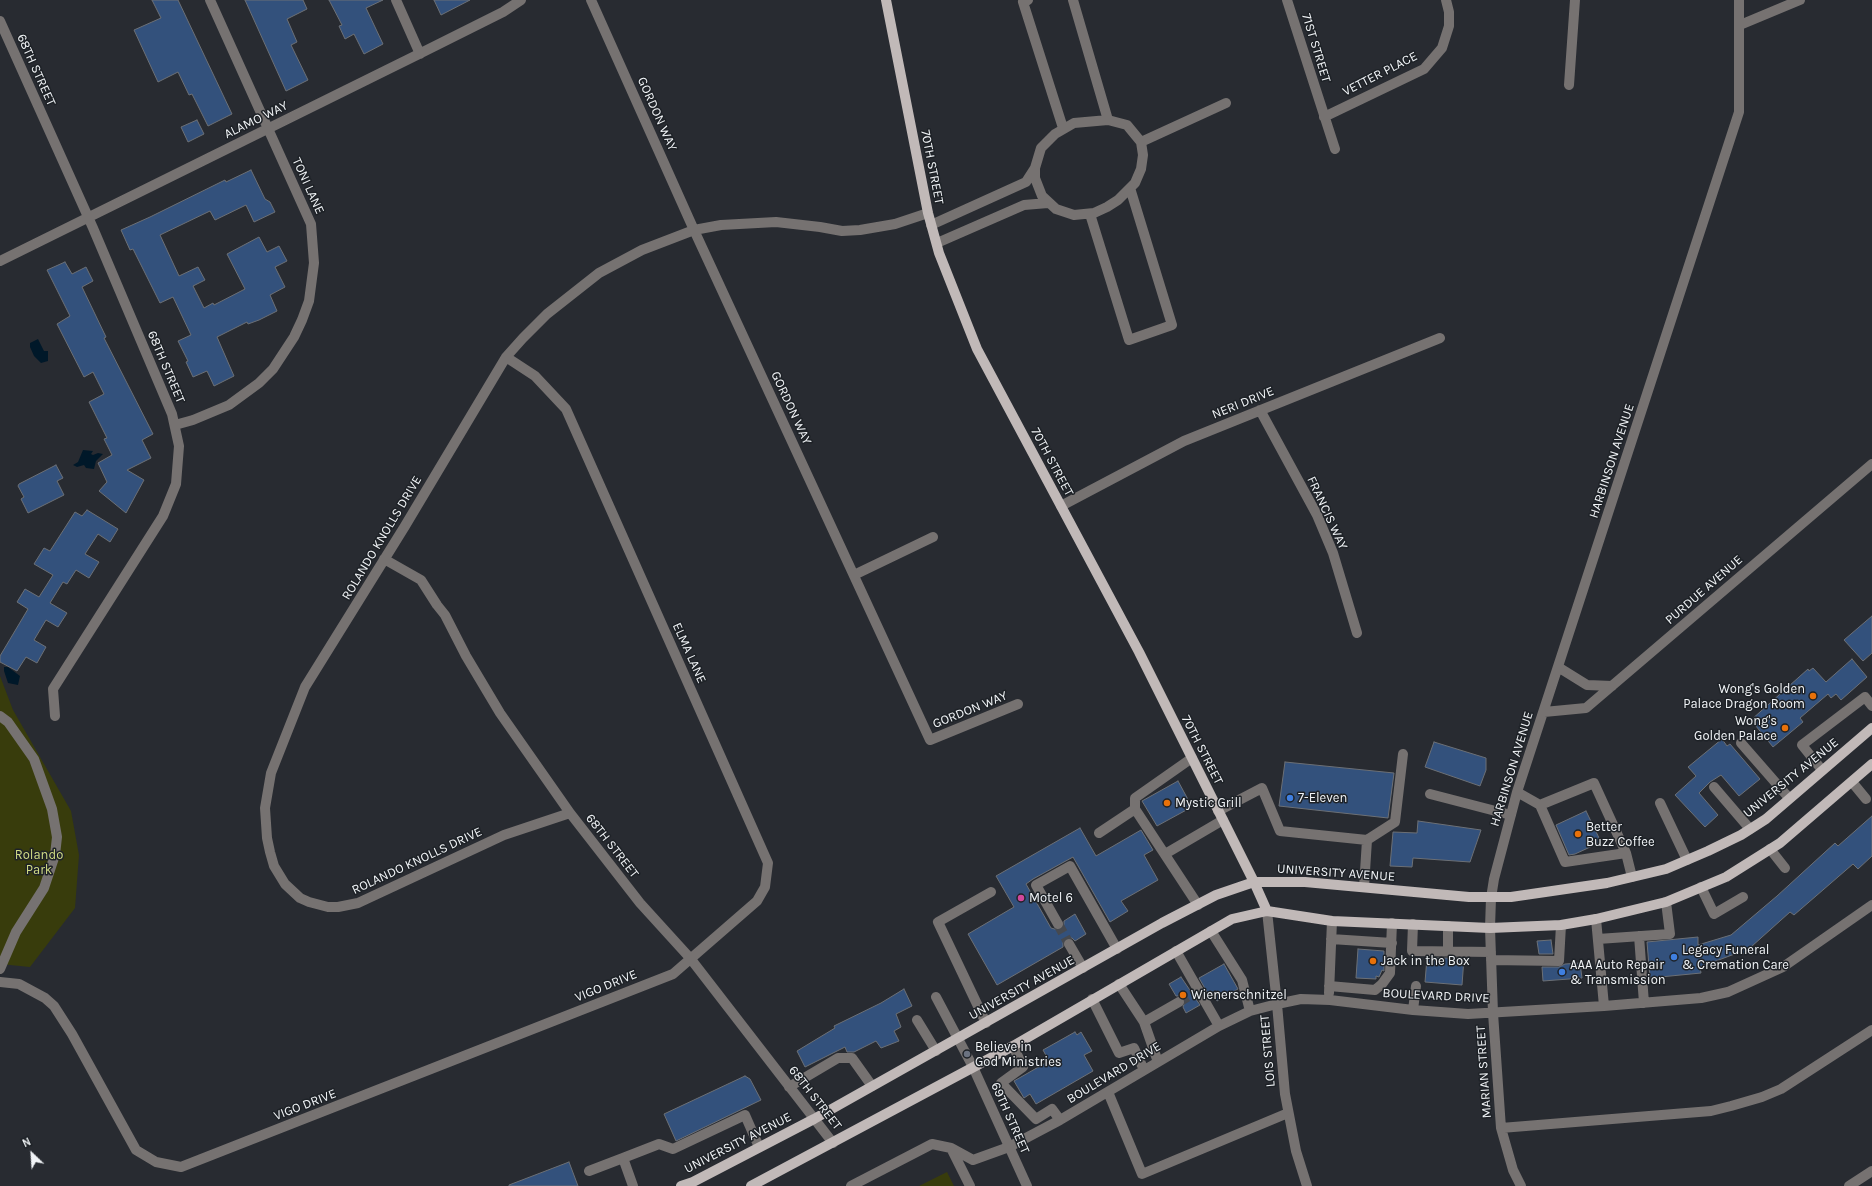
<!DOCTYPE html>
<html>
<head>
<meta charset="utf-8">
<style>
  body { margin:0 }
  #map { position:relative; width:1872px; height:1186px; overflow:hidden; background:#282b31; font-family:Karla,sans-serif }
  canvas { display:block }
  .north { position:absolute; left:12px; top:1134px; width:40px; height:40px; -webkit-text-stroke:3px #1e2227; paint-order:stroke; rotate:335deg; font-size:11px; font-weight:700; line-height:16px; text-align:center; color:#f1f4f7 }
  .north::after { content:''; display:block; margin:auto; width:14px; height:18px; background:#f1f4f7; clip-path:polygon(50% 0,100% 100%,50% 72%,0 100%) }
</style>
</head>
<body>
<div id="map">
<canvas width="1872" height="1186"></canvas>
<div class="north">N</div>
</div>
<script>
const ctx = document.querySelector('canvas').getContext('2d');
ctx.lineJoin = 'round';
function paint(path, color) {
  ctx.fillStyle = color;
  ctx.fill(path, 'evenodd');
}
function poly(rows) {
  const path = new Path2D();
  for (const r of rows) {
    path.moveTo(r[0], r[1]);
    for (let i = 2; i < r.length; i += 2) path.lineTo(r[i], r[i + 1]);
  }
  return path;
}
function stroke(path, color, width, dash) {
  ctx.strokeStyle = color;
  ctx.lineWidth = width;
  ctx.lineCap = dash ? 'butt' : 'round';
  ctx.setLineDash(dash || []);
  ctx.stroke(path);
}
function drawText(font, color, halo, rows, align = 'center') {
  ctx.font = font + ' Karla,sans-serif';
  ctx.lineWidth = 3;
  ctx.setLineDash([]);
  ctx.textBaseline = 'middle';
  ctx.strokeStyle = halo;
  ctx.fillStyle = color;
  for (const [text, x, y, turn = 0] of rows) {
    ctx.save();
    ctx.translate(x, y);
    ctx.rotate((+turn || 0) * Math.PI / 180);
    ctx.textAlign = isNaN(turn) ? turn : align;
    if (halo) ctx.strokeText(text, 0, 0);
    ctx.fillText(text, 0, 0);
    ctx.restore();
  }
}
paint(poly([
  [0,676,13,710,71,811,79,855,75,908,30,967,0,964],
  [947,1172,954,1186,919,1186]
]), '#383c0c');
paint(poly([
  [38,339,44,351,48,351,48,361,41,363,34,356,30,347,30,343],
  [83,450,93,451,91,454,93,455,98,453,103,454,96,461,94,469,86,468,84,465,77,467,73,465,78,462],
  [4,667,8,667,20,676,18,685,8,683,4,671]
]), '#001829');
const building = poly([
  [152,0,178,0,232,114,208,126,192,94,189,95,178,72,158,82,134,30,161,18,152,0],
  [245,0,303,0,307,9,287,19,297,42,291,45,308,80,286,91,245,0],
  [329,0,383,0,366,8,383,44,364,54,354,34,345,39,339,26,342,25,329,0],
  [434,0,470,0,441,15,434,0],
  [197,120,204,134,188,142,181,127,197,120],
  [251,170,265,199,270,202,275,212,254,222,246,205,215,220,210,211,160,235,179,276,198,267,205,280,193,286,204,308,213,303,214,305,245,289,227,254,259,237,267,252,279,246,287,261,275,267,285,287,270,295,277,311,259,320,248,324,247,322,217,337,234,376,214,386,207,371,193,377,186,362,188,361,178,341,191,335,173,297,160,303,133,249,130,250,121,230,150,217,225,180,226,182,251,170],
  [65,262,72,274,86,267,93,281,82,287,106,337,104,338,153,434,142,440,151,458,127,470,144,480,126,513,99,491,107,482,98,463,112,455,104,439,107,438,89,402,104,394,93,372,84,377,57,324,70,316,47,270,65,262],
  [56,465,63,478,57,481,64,495,28,513,21,499,24,497,18,486,19,484,56,465],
  [87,510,118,529,110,542,98,534,85,554,99,562,89,578,76,570,67,584,63,582,50,603,67,613,58,627,46,620,34,640,46,647,37,663,26,657,17,671,0,662,0,656,28,609,17,602,25,589,39,597,53,575,34,564,44,548,50,551,75,512,82,516,87,510],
  [1872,616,1872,653,1863,661,1844,640,1872,616],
  [1852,659,1867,677,1841,700,1836,694,1831,698,1828,694,1800,718,1803,722,1773,747,1751,720,1808,669,1809,671,1813,668,1826,682,1852,659],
  [1722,739,1727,746,1730,744,1760,779,1739,796,1721,775,1710,782,1699,793,1718,815,1705,827,1675,795,1696,776,1688,767,1722,739],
  [1434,742,1486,758,1486,770,1480,786,1425,767,1434,742],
  [1285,762,1394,773,1388,818,1279,806,1285,762],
  [1178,781,1191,805,1189,806,1190,808,1157,826,1142,801,1178,781],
  [1586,811,1601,842,1575,854,1569,855,1556,825,1586,811],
  [1872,816,1872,856,1858,869,1853,864,1794,915,1790,912,1742,955,1740,952,1700,967,1701,973,1650,978,1647,942,1698,937,1698,945,1731,935,1777,896,1835,843,1838,846,1872,816],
  [1418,821,1481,830,1470,862,1413,858,1412,867,1390,866,1393,832,1417,833,1418,821],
  [1080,828,1096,856,1141,830,1153,850,1144,855,1158,880,1121,901,1128,911,1110,922,1073,857,1033,879,1026,884,1051,928,1058,930,1062,929,1064,924,1064,921,1075,914,1086,934,1075,941,1072,938,1066,938,1063,941,1063,947,997,985,968,934,1014,907,996,876,1080,828],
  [1551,940,1553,954,1539,954,1537,941,1551,940],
  [1358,949,1384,951,1384,971,1382,970,1379,977,1376,976,1376,979,1356,978,1358,949],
  [1427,958,1464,958,1462,985,1425,982,1427,958],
  [1580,963,1582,978,1543,981,1542,967,1559,967,1565,964,1580,963],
  [1224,964,1238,989,1217,1001,1214,997,1211,999,1199,978,1224,964],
  [1181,977,1200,1005,1186,1013,1183,1007,1185,1002,1184,998,1179,996,1176,996,1169,984,1181,977],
  [904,989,912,1006,896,1014,901,1027,894,1031,899,1041,881,1048,876,1041,854,1052,847,1052,845,1047,805,1067,797,1051,835,1028,834,1026,881,1003,904,989],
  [1075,1032,1077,1035,1081,1032,1092,1051,1084,1055,1093,1071,1036,1104,1030,1094,1024,1098,1014,1081,1049,1061,1043,1050,1075,1032],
  [745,1076,750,1079,761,1100,676,1141,664,1114,745,1076],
  [569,1162,578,1186,509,1186,509,1185,569,1162]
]);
paint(building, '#33517c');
stroke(building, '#6c7076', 1);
stroke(poly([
  [1058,924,1069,944],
  [1179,1002,1192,994]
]), '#46494f', 10, [10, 5]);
stroke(poly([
  [396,0,420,54],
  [591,0,694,230,930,740,1018,704],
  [1028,0,1023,2,1063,128],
  [1073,0,1108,120],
  [1287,0,1335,149],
  [0,21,93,228,172,414,179,446,176,484,163,516,53,689,55,716],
  [1740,25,1800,0],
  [1569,85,1575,0],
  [1324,117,1424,69,1442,48,1449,26,1449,12,1446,0],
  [1108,120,1127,125,1141,142,1143,155,1141,169,1135,183,1118,200,1107,207,1094,213,1074,215,1056,209,1042,196,1035,178,1035,168,1041,148,1055,134,1074,123,1108,120],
  [1141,142,1226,103],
  [1090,214,1129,340,1172,325,1130,188],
  [931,225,1026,182,1035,168],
  [937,243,1024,205,1048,203],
  [0,261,417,55,503,12,521,0],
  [1260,410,1317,515,1333,553,1357,633],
  [175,425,193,420,229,405,259,383,273,369,294,337,302,320,309,301,314,263,311,224,210,0],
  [1061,506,1184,441,1440,338],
  [384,559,421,580,437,605,445,615,466,656,500,713,570,813,640,903,690,958,833,1143],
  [854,575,933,537],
  [1558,667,1587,685,1612,686],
  [1544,712,1586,708,1872,464],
  [0,716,8,722,34,759,52,809,57,837,55,855,44,888,16,932,0,969],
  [1741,743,1789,798],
  [1822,770,1802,745,1865,697,1872,706],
  [1852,782,1866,799],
  [1714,787,1750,829],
  [1517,792,1540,805,1565,862,1626,853,1594,783,1540,805],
  [1430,794,1511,815],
  [1660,803,1687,860],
  [1135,809,1135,798,1192,758],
  [1218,811,1262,788,1280,831,1367,840,1364,887],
  [570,813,504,835,358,903,338,907,328,907,309,902,300,898,285,884,274,866,270,852,267,838,265,808,271,773,305,687,405,526,506,357,523,338,547,314,599,273,642,250,694,230,721,225,776,222,820,227,842,231,860,230,895,224,928,213],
  [1099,833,1135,809,1198,905],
  [1367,840,1395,822,1403,754],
  [1770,849,1785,868],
  [1626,853,1632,877],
  [1165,854,1223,820],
  [1701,887,1714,914,1743,897],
  [1267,911,1277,1004,1285,1094,1296,1151,1307,1186],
  [1596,919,1604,1006],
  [1058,924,1036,885,1070,866,1117,949],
  [1413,924,1412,951,1491,952],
  [1211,931,1242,980,1250,1011],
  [1639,936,1644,1003],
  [1331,939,1392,943],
  [1598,939,1670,934,1666,902],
  [1069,944,1083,968],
  [1176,951,1219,1026],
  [1448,951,1448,926],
  [1491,960,1559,961,1561,925],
  [0,982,19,984,45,998,54,1006,72,1034,136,1150,156,1162,181,1167,673,974,757,901,765,887,768,863,566,409,535,376,506,357],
  [1119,984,1144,1022,1158,1062],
  [1329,986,1375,990,1382,984,1390,973,1392,923],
  [1329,993,1332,921],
  [936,997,973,1067,1027,1186],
  [1092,999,1119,1053,1134,1048,1144,1070],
  [1413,1010,1416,986],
  [917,1020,936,1051],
  [1144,1022,1179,1002],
  [986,1023,938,922,991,892],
  [1013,1046,1023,1067,1001,1083,1036,1119,1052,1109,1060,1120],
  [789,1087,838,1058,852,1058,872,1086],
  [1108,1092,1142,1174,1288,1113],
  [1501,1128,1711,1111,1731,1106,1762,1097,1781,1089,1872,1030],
  [951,1148,970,1186],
  [623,1158,659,1144,673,1149,745,1115,759,1147],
  [589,1171,623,1158,633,1186],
  [851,1186,932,1144,951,1148,973,1160,1009,1147,1060,1120,1219,1026,1250,1011,1277,1004,1301,999,1330,1000,1413,1010,1468,1014,1604,1006,1701,998,1728,992,1783,967,1872,905],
  [1521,1186,1513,1170,1501,1128,1493,1013,1490,928,1491,898,1494,879,1517,792,1739,112,1739,0],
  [1849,1186,1872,1171]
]), '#767271', 10);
stroke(poly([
  [886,0,928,213,939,253,977,349,1139,652,1254,882,1267,911],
  [681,1186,693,1182,814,1119,1162,923,1216,895,1254,882,1305,882,1469,897,1511,897,1607,883,1666,869,1708,851,1741,835,1766,819,1872,728],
  [751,1186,1013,1046,1232,919,1267,911,1332,921,1490,928,1561,925,1596,919,1666,902,1726,877,1780,843,1872,764]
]), '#c1b9b8', 10);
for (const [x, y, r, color] of [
  [1813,696,4,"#e8710a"],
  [1785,728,4,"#e8710a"],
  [1290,798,4,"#3f7fe0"],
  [1167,803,4,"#e8710a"],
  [1578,834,4,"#e8710a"],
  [1021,898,4,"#d1479c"],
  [1674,957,4,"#3f7fe0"],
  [1373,961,4,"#e8710a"],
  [1562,972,4,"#3f7fe0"],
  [1183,995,4,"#e8710a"],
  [967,1054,4,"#6b7280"]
]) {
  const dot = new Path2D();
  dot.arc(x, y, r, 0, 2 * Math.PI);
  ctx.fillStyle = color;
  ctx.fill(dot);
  stroke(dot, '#1e2227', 1.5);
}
drawText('13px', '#f1f4f7', '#1e2227', [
  ["71ST STREET",1316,48,73],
  ["68TH STREET",36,70,66],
  ["VETTER PLACE",1380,74,-27],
  ["GORDON WAY",657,114,66],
  ["ALAMO WAY",256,120,-26],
  ["70TH STREET",932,167,79],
  ["TONI LANE",308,186,66],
  ["68TH STREET",166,367,67],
  ["NERI DRIVE",1243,403,-22],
  ["GORDON WAY",791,408,65],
  ["HARBINSON AVENUE",1612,461,-72],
  ["70TH STREET",1052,462,62],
  ["FRANCIS WAY",1327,513,65],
  ["ROLANDO KNOLLS DRIVE",382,538,-59],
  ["PURDUE AVENUE",1704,590,-41],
  ["ELMA LANE",689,653,66],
  ["GORDON WAY",970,710,-22],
  ["70TH STREET",1202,750,63],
  ["HARBINSON AVENUE",1512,769,-73],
  ["UNIVERSITY AVENUE",1791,778,-39],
  ["68TH STREET",612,846,52],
  ["ROLANDO KNOLLS DRIVE",417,861,-25],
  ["UNIVERSITY AVENUE",1336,873,4],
  ["VIGO DRIVE",606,986,-22],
  ["UNIVERSITY AVENUE",1022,988,-29],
  ["BOULEVARD DRIVE",1436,996,3],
  ["LOIS STREET",1268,1051,-95],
  ["MARIAN STREET",1484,1072,-94],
  ["BOULEVARD DRIVE",1114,1073,-31],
  ["68TH STREET",815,1098,52],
  ["VIGO DRIVE",305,1105,-21],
  ["69TH STREET",1010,1118,66],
  ["UNIVERSITY AVENUE",738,1143,-27]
]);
drawText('13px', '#f1f4f7', '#1e2227', [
  ["Wong's Golden",1805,689,"right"],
  ["Palace Dragon Room",1805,704,"right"],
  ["Wong's",1777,721,"right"],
  ["Golden Palace",1777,736,"right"],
  ["7-Eleven",1298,798],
  ["Mystic Grill",1175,803],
  ["Better",1586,827],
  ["Buzz Coffee",1586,842],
  ["Motel 6",1029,898],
  ["Legacy Funeral",1682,950],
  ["& Cremation Care",1682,965],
  ["Jack in the Box",1381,961],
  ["AAA Auto Repair",1570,965],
  ["& Transmission",1570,980],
  ["Wienerschnitzel",1191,995],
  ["Believe in",975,1047],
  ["God Ministries",975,1062]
], 'left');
drawText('13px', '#d2dd86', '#1e2227', [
  ["Rolando",39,855],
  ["Park",39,870]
]);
</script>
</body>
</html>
